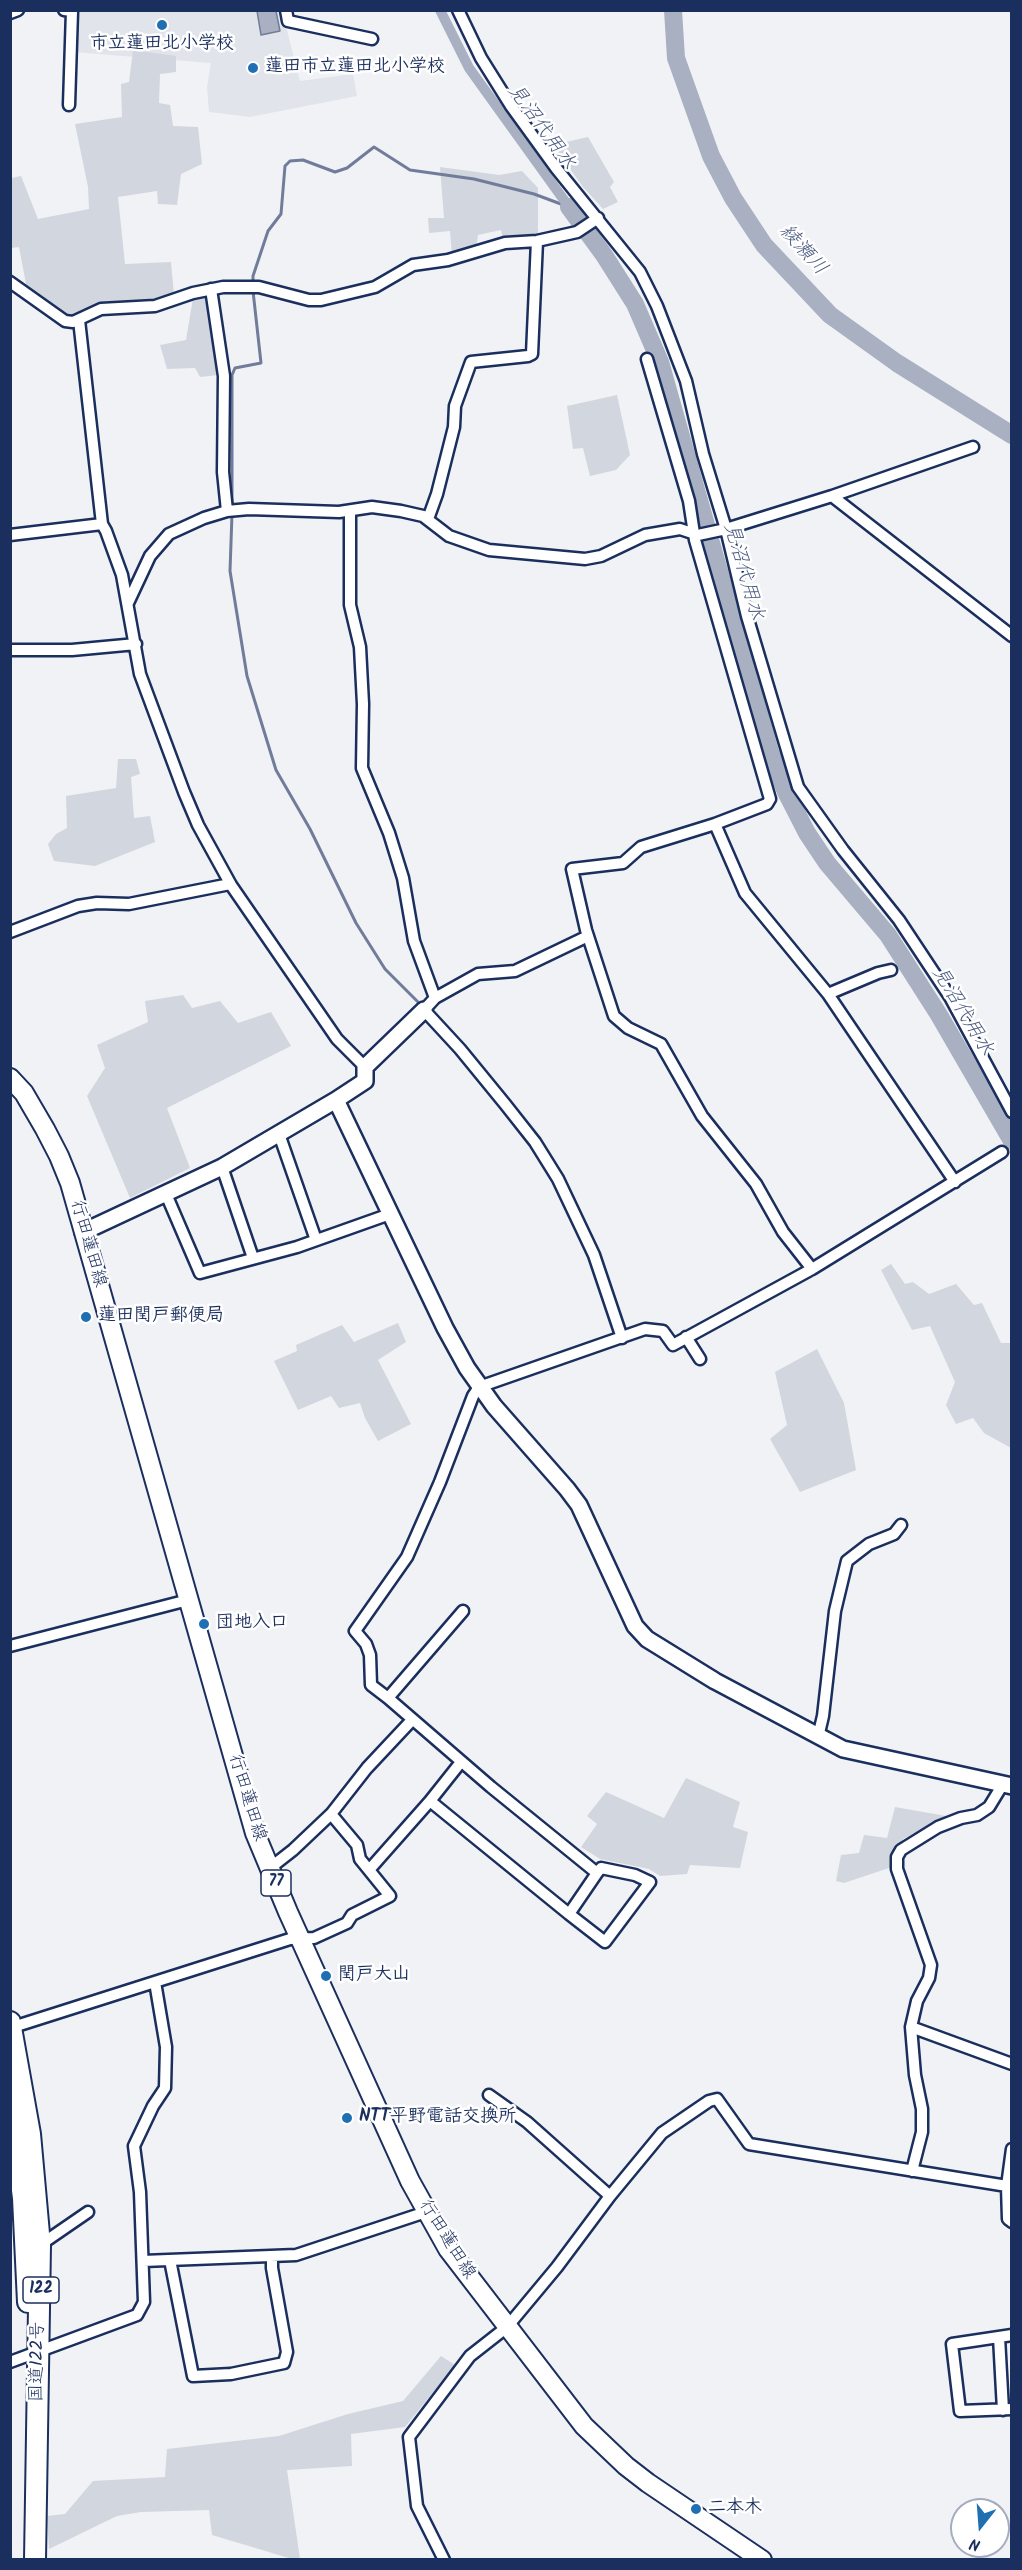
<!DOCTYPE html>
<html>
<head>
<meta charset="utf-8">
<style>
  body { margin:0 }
  #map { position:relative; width:1022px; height:2570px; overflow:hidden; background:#f1f2f5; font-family:Kalam,sans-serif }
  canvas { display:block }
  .frame { position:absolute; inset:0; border:12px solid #1b2f5e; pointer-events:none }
  .north { position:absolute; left:950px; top:2498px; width:60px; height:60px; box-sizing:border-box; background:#fff; border:2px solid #a4acbf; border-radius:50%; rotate:197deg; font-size:16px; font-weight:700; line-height:24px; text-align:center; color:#1b2f5e }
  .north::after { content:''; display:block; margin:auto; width:21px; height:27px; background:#1f6fb2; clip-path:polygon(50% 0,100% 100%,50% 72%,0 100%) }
</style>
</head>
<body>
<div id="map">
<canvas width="1022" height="2570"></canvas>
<div class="frame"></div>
<div class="north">N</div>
</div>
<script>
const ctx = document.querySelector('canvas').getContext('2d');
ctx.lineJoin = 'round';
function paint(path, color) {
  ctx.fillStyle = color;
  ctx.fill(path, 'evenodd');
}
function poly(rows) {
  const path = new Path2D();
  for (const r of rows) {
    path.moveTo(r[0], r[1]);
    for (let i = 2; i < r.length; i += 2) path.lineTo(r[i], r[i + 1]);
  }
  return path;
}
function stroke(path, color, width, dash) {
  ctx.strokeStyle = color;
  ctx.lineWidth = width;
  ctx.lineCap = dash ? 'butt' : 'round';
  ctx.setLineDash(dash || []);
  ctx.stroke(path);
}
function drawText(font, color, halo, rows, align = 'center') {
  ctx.font = font + ' Kalam,"Klee One",sans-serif';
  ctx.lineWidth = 5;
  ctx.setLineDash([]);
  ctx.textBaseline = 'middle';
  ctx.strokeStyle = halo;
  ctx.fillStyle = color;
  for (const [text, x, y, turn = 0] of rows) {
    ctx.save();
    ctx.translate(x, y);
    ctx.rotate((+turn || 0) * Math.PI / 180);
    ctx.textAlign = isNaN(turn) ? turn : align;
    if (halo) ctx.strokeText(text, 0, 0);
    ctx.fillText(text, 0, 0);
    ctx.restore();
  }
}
paint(poly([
  [76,11,282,11,300,81,353,74,357,96,250,117,209,112,207,87,211,63,73,52]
]), '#e1e4ea');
paint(poly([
  [133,50,176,56,176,72,160,74,159,103,170,105,173,126,198,127,202,164,181,174,177,205,158,204,157,191,118,197,125,264,171,262,174,295,155,300,120,303,65,320,27,289,19,247,11,248,11,178,21,176,38,219,89,209,88,187,75,124,122,117,121,84,129,82],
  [588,137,614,182,610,187,618,202,603,209,583,187,553,145],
  [440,167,499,175,522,171,538,188,538,238,503,240,501,230,478,235,476,249,452,256,450,231,429,233,428,218,444,218],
  [208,297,218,375,200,377,195,368,167,369,160,345,186,340,193,298],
  [617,395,630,455,616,470,590,476,583,448,573,449,567,406],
  [118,759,136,759,140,774,131,777,134,818,150,816,155,842,95,866,54,861,48,844,56,834,67,828,66,796,116,788],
  [183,995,192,1008,220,1001,238,1023,271,1012,291,1046,167,1108,190,1168,130,1198,87,1096,105,1068,97,1045,148,1022,145,1001],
  [891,1264,905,1284,913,1282,929,1294,956,1284,974,1305,982,1303,1001,1343,1011,1343,1011,1448,984,1433,973,1418,956,1424,946,1405,955,1382,930,1326,912,1330,881,1270],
  [398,1323,406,1342,378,1360,411,1424,378,1441,365,1418,360,1403,339,1408,331,1396,298,1410,274,1361,297,1351,296,1345,342,1325,354,1342],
  [817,1349,844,1403,856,1470,800,1492,770,1439,787,1425,775,1372],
  [686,1778,740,1802,733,1827,748,1832,740,1868,690,1865,687,1874,660,1876,649,1869,600,1859,581,1847,597,1824,587,1816,606,1792,664,1818],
  [895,1807,946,1816,903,1839,893,1855,892,1867,844,1883,836,1881,841,1855,859,1853,864,1835,887,1838],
  [441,2356,455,2365,405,2427,351,2434,352,2466,287,2470,300,2559,292,2559,212,2535,209,2510,141,2512,117,2516,49,2549,47,2516,65,2514,93,2481,165,2477,167,2449,279,2436,348,2414,403,2401]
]), '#d2d6df');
const water = poly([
  [257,11,276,11,280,31,261,35,257,11]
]);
paint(water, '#a8b0c2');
stroke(water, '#707c9a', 1.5);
stroke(poly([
  [253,284,253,276,268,231,281,214,285,166,290,161,303,160,335,172,347,168,374,147,410,170,474,179,534,194,569,207],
  [232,507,232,375,235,368,261,363,253,291],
  [232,514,230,571,247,676,276,770,310,829,356,923,385,969,418,1002]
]), '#707c9a', 3);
stroke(poly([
  [440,10,469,68,569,207]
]), '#a8b0c2', 10);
stroke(poly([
  [673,10,676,58,711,156,733,198,764,245,830,315,897,363,1012,435],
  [569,207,604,255,635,304,660,362,770,752,786,792,807,833,827,863,888,935,939,1015,1012,1141]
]), '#a8b0c2', 18);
const street = poly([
  [64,10,72,11,69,105],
  [286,10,288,21,372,39],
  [458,10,481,58,511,106,556,168,640,272,657,306,686,381,703,454,726,529,747,616,798,787,843,850,899,920,950,997,1012,1112],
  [10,13,18,10],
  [10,282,65,321,73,322,101,309,155,306,193,293,223,287,259,287,309,300,321,300,375,287,413,265,448,260,505,243,537,241,577,232,598,218],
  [211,289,224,376,223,472,227,511],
  [79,320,102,524,106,531,122,575,140,674,184,792,198,825,231,885,337,1039,365,1067],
  [647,359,689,501,695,540,770,799,767,804,715,824,641,847,623,863,572,869,586,930,614,1016,628,1028,661,1044,702,1116,756,1184,783,1232,812,1269],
  [832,496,1012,636],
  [350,512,350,605,360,647,363,704,362,768,389,833,403,878,414,941,435,998],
  [428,519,437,494,454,427,455,406,471,362,528,356,532,354,537,241],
  [10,535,102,524],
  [128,603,150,556,169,534,204,518,227,511,249,509,339,512,372,507,401,511,423,516,449,536,489,550,585,559,601,556,645,535,680,529,698,535,726,529,832,496,973,447],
  [10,650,72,650,136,644],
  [715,824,745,893,828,994,878,973,891,970],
  [10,932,78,906,97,903,129,904,230,884],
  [588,936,515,971,478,974,435,998,424,1010,460,1049,505,1104,535,1142,558,1179,594,1255,622,1338],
  [828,994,955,1182],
  [279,1134,316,1240],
  [222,1167,253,1258],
  [166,1194,200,1273,297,1247,390,1214],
  [686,1337,700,1359],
  [463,1611,388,1698,491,1787,597,1873,601,1868,635,1875,650,1882,605,1942,569,1914],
  [10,1646,188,1600],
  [388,1698,371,1685,370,1655,366,1644,355,1631,407,1557,440,1482,473,1396,479,1387,645,1329,663,1331,673,1345,812,1269,1002,1152],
  [818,1737,823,1716,835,1611,847,1561,869,1544,894,1534,901,1525],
  [430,1801,461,1762],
  [270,1868,293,1850,331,1814,367,1768,412,1720],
  [369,1870,430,1801,569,1914,597,1873],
  [911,2027,1012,2064],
  [10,2028,290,1939,314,1938,347,1923,352,1915,390,1896,360,1859,357,1845,331,1814],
  [489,2095,527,2122,610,2196],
  [1012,2149,1007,2186,1008,2219,1012,2222],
  [912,2171,922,2132,922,2109,915,2075,911,2027,917,2001,929,1978,931,1965,897,1869,897,1857,901,1850,938,1827,961,1818,977,1815,989,1807,1003,1784],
  [40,2245,88,2212],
  [170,2260,193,2376,231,2374,284,2363,287,2352,272,2268,272,2256],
  [143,2261,296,2255,426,2212],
  [1012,2335,952,2344,960,2411,1012,2409],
  [999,2337,1003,2410],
  [10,2362,137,2315,144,2302,140,2192,134,2146,153,2106,165,2088,166,2047,155,1982],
  [444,2560,417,2506,409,2437,470,2356,507,2327,557,2267,610,2196,662,2133,709,2101,717,2099,749,2144,1007,2186]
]);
const secondary = poly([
  [336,1100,365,1081,365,1067,424,1010],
  [83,1232,222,1167,336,1100,445,1328,467,1368,494,1406,567,1489,579,1505,635,1626,647,1639,715,1681,843,1749,1012,1786]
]);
const primary = poly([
  [10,1078,24,1093,45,1129,59,1156,70,1183,255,1833,288,1912,410,2181,448,2249,584,2426,626,2466,648,2483,762,2560]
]);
const highway = poly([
  [10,2022,30,2134,40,2245,35,2560],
  [10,2097,23,2198,28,2302]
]);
stroke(street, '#1b2f5e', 15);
stroke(secondary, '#1b2f5e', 20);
stroke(primary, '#1b2f5e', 22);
stroke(highway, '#1b2f5e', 24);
stroke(street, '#fff', 10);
stroke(secondary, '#fff', 15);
stroke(primary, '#fff', 18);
stroke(highway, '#fff', 20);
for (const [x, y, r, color] of [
  [162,25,6,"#1f6fb2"],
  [253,68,6,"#1f6fb2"],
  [86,1317,6,"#1f6fb2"],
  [204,1624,6,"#1f6fb2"],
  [326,1976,6,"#1f6fb2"],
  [347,2118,6,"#1f6fb2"],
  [696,2509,6,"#1f6fb2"]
]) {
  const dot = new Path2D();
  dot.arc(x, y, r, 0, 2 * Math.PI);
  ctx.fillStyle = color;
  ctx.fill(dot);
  stroke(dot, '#fff', 2);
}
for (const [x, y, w] of [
  [276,1883,30],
  [41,2290,36]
]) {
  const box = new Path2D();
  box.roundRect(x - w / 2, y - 13, w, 26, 4.5);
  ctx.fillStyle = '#fff';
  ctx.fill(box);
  stroke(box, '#1b2f5e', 1.5);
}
drawText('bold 16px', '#1b2f5e', null, [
  ["77",276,1883],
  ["122",41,2290]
]);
drawText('bold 18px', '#1b2f5e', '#fff', [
  ["市立蓮田北小学校",162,45,"center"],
  ["蓮田市立蓮田北小学校",265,68],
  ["蓮田閏戸郵便局",98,1317],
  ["団地入口",216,1624],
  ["閏戸大山",338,1976],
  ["NTT平野電話交換所",359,2118],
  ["二本木",708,2509]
], 'left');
drawText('18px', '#1b2f5e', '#fff', [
  ["行田蓮田線",87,1244,74],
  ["行田蓮田線",246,1798,73],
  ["行田蓮田線",446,2240,58],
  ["国道122号",39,2362,-89]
]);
drawText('italic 20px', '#4c5c81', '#fff', [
  ["見沼代用水",540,128,54],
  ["綾瀬川",802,251,48],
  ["見沼代用水",742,572,74],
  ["見沼代用水",961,1012,59]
]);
</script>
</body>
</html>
